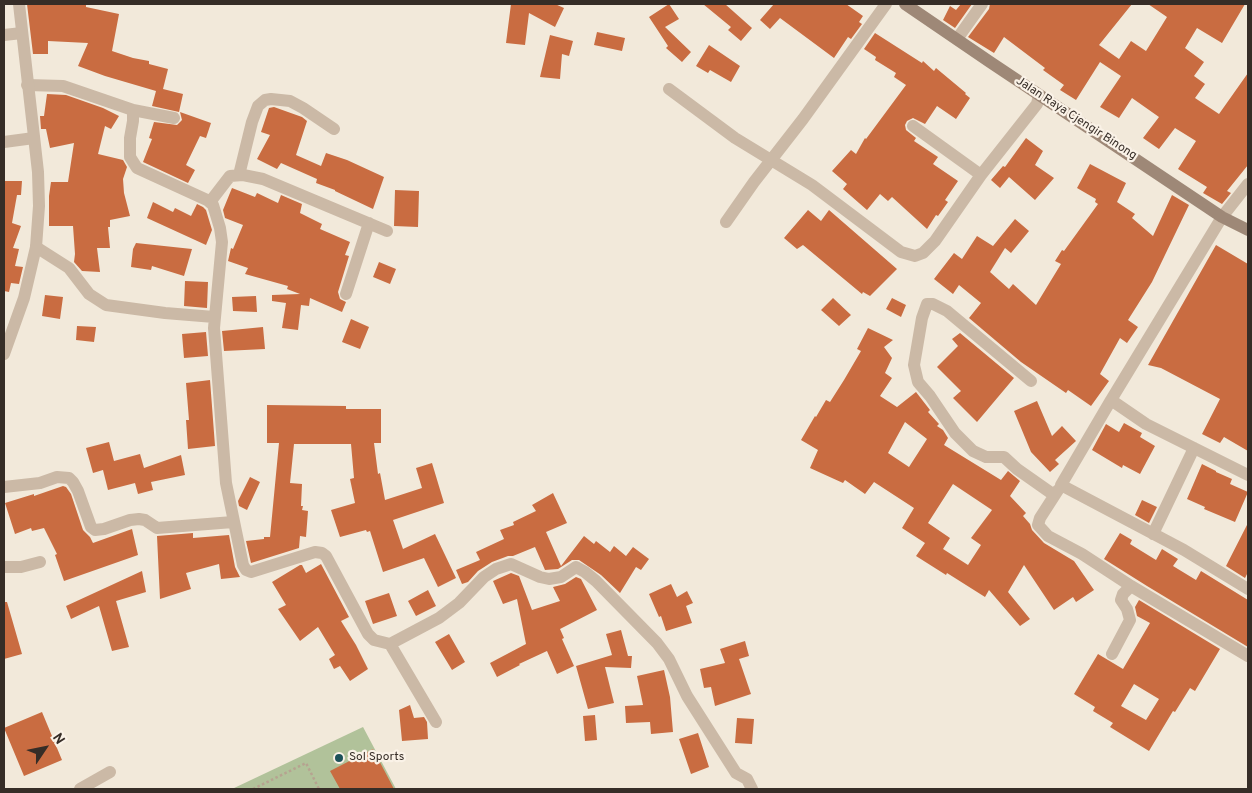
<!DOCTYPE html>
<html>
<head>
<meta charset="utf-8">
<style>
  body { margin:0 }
  #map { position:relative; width:1252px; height:793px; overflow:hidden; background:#f2e9da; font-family:Overpass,sans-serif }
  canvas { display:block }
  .frame { position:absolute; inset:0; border:5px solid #362d27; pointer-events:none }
  .north { position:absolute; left:20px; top:723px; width:50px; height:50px; -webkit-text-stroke:4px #faf2e7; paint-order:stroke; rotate:56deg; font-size:14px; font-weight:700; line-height:20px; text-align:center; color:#362d27 }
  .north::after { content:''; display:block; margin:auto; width:18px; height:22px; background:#362d27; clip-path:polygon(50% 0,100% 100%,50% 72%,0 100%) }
</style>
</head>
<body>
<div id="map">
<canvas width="1252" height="793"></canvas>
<div class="frame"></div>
<div class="north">N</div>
</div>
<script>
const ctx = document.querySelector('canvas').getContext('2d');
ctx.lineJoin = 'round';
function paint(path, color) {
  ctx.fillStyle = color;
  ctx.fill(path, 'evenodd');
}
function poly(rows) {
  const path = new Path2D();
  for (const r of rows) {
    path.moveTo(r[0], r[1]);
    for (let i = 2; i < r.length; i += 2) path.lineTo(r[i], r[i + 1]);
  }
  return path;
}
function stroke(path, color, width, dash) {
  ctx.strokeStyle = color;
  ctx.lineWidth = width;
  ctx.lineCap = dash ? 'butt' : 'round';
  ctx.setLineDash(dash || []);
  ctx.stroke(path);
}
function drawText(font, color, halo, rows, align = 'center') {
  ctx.font = font + ' Overpass,sans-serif';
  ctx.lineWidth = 4.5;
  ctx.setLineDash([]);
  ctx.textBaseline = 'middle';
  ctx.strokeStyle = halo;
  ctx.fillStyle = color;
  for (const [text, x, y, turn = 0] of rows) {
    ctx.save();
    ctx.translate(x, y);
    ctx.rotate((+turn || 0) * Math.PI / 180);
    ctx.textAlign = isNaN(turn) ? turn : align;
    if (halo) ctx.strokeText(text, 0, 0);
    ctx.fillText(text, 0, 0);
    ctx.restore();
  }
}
paint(poly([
  [363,727,396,789,232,789]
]), '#b1c29a');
paint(poly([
  [27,4,86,4,86,7,119,14,112,51,133,58,149,61,149,64,168,69,163,89,183,94,179,112,152,106,156,91,105,76,78,66,88,43,48,41,48,54,33,54],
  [511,4,555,4,564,8,555,27,529,13,525,45,506,43],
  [669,4,679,19,665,27,691,52,682,62,666,48,668,46,649,17],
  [703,4,725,4,752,28,741,41,728,30,731,27],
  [774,4,846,4,863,16,859,22,862,24,851,39,848,37,834,58,780,18,770,29,760,20],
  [961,4,972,4,955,28,943,20,950,6,956,10],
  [990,4,1132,4,1099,45,1119,59,1131,41,1146,51,1167,17,1148,4,1245,4,1222,43,1197,28,1185,48,1204,62,1194,76,1205,84,1195,98,1219,114,1248,73,1248,165,1227,191,1231,193,1222,204,1203,193,1207,187,1178,169,1196,141,1175,128,1159,149,1143,138,1159,117,1132,98,1119,118,1100,107,1121,76,1100,62,1076,100,1060,90,1064,85,1043,70,1045,68,1004,37,994,53,968,37,989,9],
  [597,32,625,38,622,51,594,45],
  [875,33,922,63,923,61,934,71,936,68,966,93,965,94,970,98,956,119,937,106,925,124,913,118,907,121,905,125,906,130,916,138,914,141,938,157,933,164,958,181,945,200,948,202,938,216,936,215,927,229,892,197,888,201,880,194,867,210,843,189,847,184,832,171,851,150,856,154,865,138,866,139,906,85,894,77,896,73,875,60,876,57,864,49],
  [550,35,573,41,569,56,562,54,560,79,540,77],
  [709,45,740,66,731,82,710,70,708,73,696,66],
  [47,94,66,95,103,108,119,116,111,129,105,126,98,154,123,160,127,167,123,179,124,193,130,216,110,220,110,227,108,227,110,248,97,248,100,272,82,271,74,262,75,254,73,226,49,226,49,196,51,182,68,182,74,143,50,148,46,129,41,129,40,116,44,116],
  [274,107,302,117,307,121,296,155,321,166,326,153,347,160,384,177,373,209,335,191,335,190,316,183,317,179,281,163,277,169,257,159,270,135,261,132,269,108],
  [180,112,211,123,206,138,200,136,186,165,195,170,188,183,143,162,152,139,149,138,154,122,177,125,182,120],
  [1026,138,1043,151,1035,165,1054,178,1035,200,1009,177,1000,188,991,180,1003,166,1005,167],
  [1090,164,1126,183,1117,202,1135,214,1132,218,1153,236,1172,195,1189,205,1152,282,1128,320,1138,327,1127,343,1120,338,1100,374,1109,381,1091,406,1068,390,1066,393,1021,362,969,318,981,303,959,285,953,294,934,279,954,253,962,259,977,236,993,246,1015,219,1029,231,1011,253,1005,248,990,272,1009,289,1013,284,1036,305,1061,264,1055,261,1062,250,1064,251,1098,204,1095,202,1096,199,1077,188],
  [4,181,22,181,21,195,17,195,12,223,21,226,13,248,19,249,15,266,23,267,19,284,11,283,9,292,4,291],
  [232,188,255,197,257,193,278,203,281,195,302,204,300,213,322,224,320,229,350,242,345,255,349,256,338,292,340,299,346,302,342,312,310,298,309,306,301,305,298,330,282,328,286,303,272,301,272,295,300,294,287,289,288,286,245,274,248,268,228,261,231,248,233,249,243,225,225,218,223,210],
  [395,190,419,191,418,227,394,226],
  [153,202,173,212,175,208,191,216,197,204,203,207,206,210,212,230,206,245,147,218],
  [808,210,821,221,829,210,897,269,870,296,863,292,862,294,803,245,797,249,784,238],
  [136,243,192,249,184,276,152,266,151,270,131,267,133,249],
  [1216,245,1248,264,1248,451,1224,437,1220,443,1202,434,1220,399,1161,368,1148,365],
  [379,262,396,269,390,284,373,277],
  [185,281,208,282,207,308,184,306],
  [45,295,63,297,60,319,42,316],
  [256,296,257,312,233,311,232,297],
  [833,298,851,315,839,326,821,310],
  [892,298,906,305,901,317,886,309],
  [351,319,369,327,360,349,342,342],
  [77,326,96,327,94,342,76,340],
  [263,327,265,349,224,351,222,331],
  [868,328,893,340,884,347,892,358,885,373,892,378,880,396,897,407,916,392,930,410,928,412,939,424,937,426,943,430,948,438,944,445,1001,480,1008,471,1020,481,1010,496,1026,513,1023,516,1030,524,1032,530,1044,543,1074,561,1094,590,1076,602,1073,597,1054,610,1024,565,1008,592,1030,619,1020,626,989,590,985,597,947,573,946,575,916,556,925,543,902,528,914,508,874,482,865,494,845,480,843,483,810,468,818,450,801,440,815,416,816,417,826,400,830,402,844,380,861,351,857,349],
  [905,422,927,439,909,467,888,453],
  [953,484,992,510,971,538,981,545,968,565,943,549,950,538,928,523],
  [206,332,208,356,184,358,182,334],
  [960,333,1014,378,977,422,953,398,961,391,937,367,958,346,952,339],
  [210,380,215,446,188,449,186,420,189,420,186,383],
  [1037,401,1052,436,1062,426,1076,441,1055,460,1059,464,1050,472,1031,452,1014,411],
  [267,405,346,406,346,409,381,409,381,443,374,443,378,474,380,473,385,500,422,488,416,468,432,463,444,503,393,520,403,549,435,534,456,578,438,587,424,558,383,572,370,531,367,532,366,530,340,537,331,510,355,503,350,479,354,478,351,444,294,444,290,483,302,484,301,506,303,506,302,510,308,511,306,537,300,536,299,548,251,563,246,541,264,539,264,537,270,537,279,443,267,443],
  [1124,423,1142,433,1140,437,1155,446,1140,474,1123,465,1122,468,1092,450,1106,424,1119,432],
  [109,442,114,461,140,454,144,468,181,455,185,475,151,482,153,490,138,494,135,483,108,490,103,470,93,473,86,448],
  [1202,464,1216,471,1216,472,1232,479,1230,484,1248,492,1235,522,1204,509,1205,507,1187,499],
  [250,477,260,482,247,510,239,506,238,501],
  [63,486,66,487,71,494,83,530,90,537,93,543,132,529,138,555,64,581,55,555,57,554,44,528,32,531,31,528,15,534,5,503,34,494,34,496],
  [553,493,567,523,546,532,561,566,584,536,594,544,596,541,610,552,614,546,626,556,633,547,649,559,641,570,636,567,620,593,601,575,579,560,572,560,558,569,545,570,535,547,513,556,508,556,492,562,478,571,468,582,462,584,456,570,480,560,476,552,504,539,500,530,514,525,513,522,536,511,532,505],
  [1142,500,1157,507,1149,523,1135,515],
  [1248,523,1248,572,1245,578,1226,566],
  [193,533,193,538,229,535,235,567,240,577,221,579,219,564,186,573,191,589,160,599,157,536],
  [1120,533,1132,540,1130,544,1156,560,1162,549,1178,559,1173,566,1196,580,1201,571,1248,600,1248,647,1147,586,1104,559],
  [321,564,349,617,341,621,356,645,368,669,350,681,340,666,334,669,329,659,335,655,318,627,300,641,278,609,286,605,272,582,300,565,302,565,306,573],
  [142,571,146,592,116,601,129,647,112,651,99,606,71,619,66,606],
  [511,573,519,576,532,610,560,601,553,587,565,584,576,577,581,579,597,610,560,629,564,638,562,639,574,666,557,674,547,651,519,664,520,665,497,677,490,663,526,644,517,599,503,604,493,581],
  [671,584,677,597,687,591,693,603,686,606,692,623,666,631,661,616,659,617,649,594],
  [428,590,436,606,416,616,408,601],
  [389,593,397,616,373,624,365,601],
  [1139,600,1220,649,1195,691,1190,688,1175,712,1173,711,1149,751,1110,727,1113,723,1093,711,1095,707,1074,694,1098,654,1123,669,1150,623,1137,616,1135,607],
  [1134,684,1159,699,1146,720,1121,706],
  [4,602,7,602,22,654,4,659],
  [621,630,628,656,632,656,631,668,605,667,614,703,588,709,576,666,612,655,606,634],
  [449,634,465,662,452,670,435,642],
  [745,641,749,656,739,659,751,694,715,706,711,687,704,688,700,669,725,663,720,649],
  [664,670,670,697,673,732,651,734,650,722,626,723,625,706,643,705,637,676],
  [410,705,414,718,424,717,427,722,428,739,402,741,399,710],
  [42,712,62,760,24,776,4,728],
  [595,715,597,740,585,741,583,716],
  [737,718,754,719,752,744,735,743],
  [698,733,709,767,691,774,679,739],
  [373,749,394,789,340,789,330,771]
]), '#c96c41');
stroke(poly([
  [253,789,306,763,319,789]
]), '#b6a390', 2.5, [2.5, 2.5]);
stroke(poly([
  [4,35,22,33],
  [957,39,982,4],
  [27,85,63,86,133,110,133,121,130,138,130,157,137,168,207,200,213,205,220,228,222,242,214,328,226,483,243,565,246,570,251,572,315,552,322,553,326,556,368,634,374,640,390,644,439,618,459,603,484,577,496,569,511,564,540,577,549,579,561,577,576,567,585,572,596,581,657,643,669,659,687,696,736,773,747,779,752,789],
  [669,89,735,138,812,185,901,252,915,256,923,253,935,241,981,175,1037,104,1039,95],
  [133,110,174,118],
  [913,126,981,175],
  [4,142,34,138],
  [239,175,252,122,258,106,265,100,271,99,290,101,303,108,334,129],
  [210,202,230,176,243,175,263,179,387,231],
  [1222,217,1111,400,1146,424,1248,475],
  [726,222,754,182,803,119,886,4],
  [36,247,69,268,89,294,106,305,165,313,214,317],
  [346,294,369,223],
  [1031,381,947,311,933,304,927,304,922,318,914,365,918,382,930,396,955,433,973,451,986,457,1004,457,1017,469,1054,495],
  [1111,400,1061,485,1184,550,1248,589],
  [4,487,40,483,57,477,69,478,73,482,78,491,91,527,95,530,104,529,130,520,139,519,145,520,157,528,233,522],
  [1058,490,1040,518,1038,525,1048,536,1082,554,1131,586,1248,656],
  [1153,534,1194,448],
  [4,567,21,567,40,562],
  [390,644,436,722],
  [1112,654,1130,620,1127,609,1121,600,1123,594,1131,586],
  [80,789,110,772]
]), '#cbb9a6', 12);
stroke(poly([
  [1222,217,1248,184],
  [4,354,24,298,36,247,39,206,38,172,19,4]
]), '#cbb9a6', 12);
stroke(poly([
  [905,4,990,62,1222,217,1248,230]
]), '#9e8877', 12);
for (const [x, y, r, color] of [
  [339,758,5,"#1c5159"]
]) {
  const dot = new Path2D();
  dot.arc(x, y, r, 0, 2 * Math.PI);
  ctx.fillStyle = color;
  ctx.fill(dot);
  stroke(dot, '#faf2e7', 2);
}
drawText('12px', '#362d27', '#faf2e7', [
  ["Jalan Raya Cjengir Binong",1076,119,33]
]);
drawText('12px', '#362d27', '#faf2e7', [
  ["Sol Sports",349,758]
], 'left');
</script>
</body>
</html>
